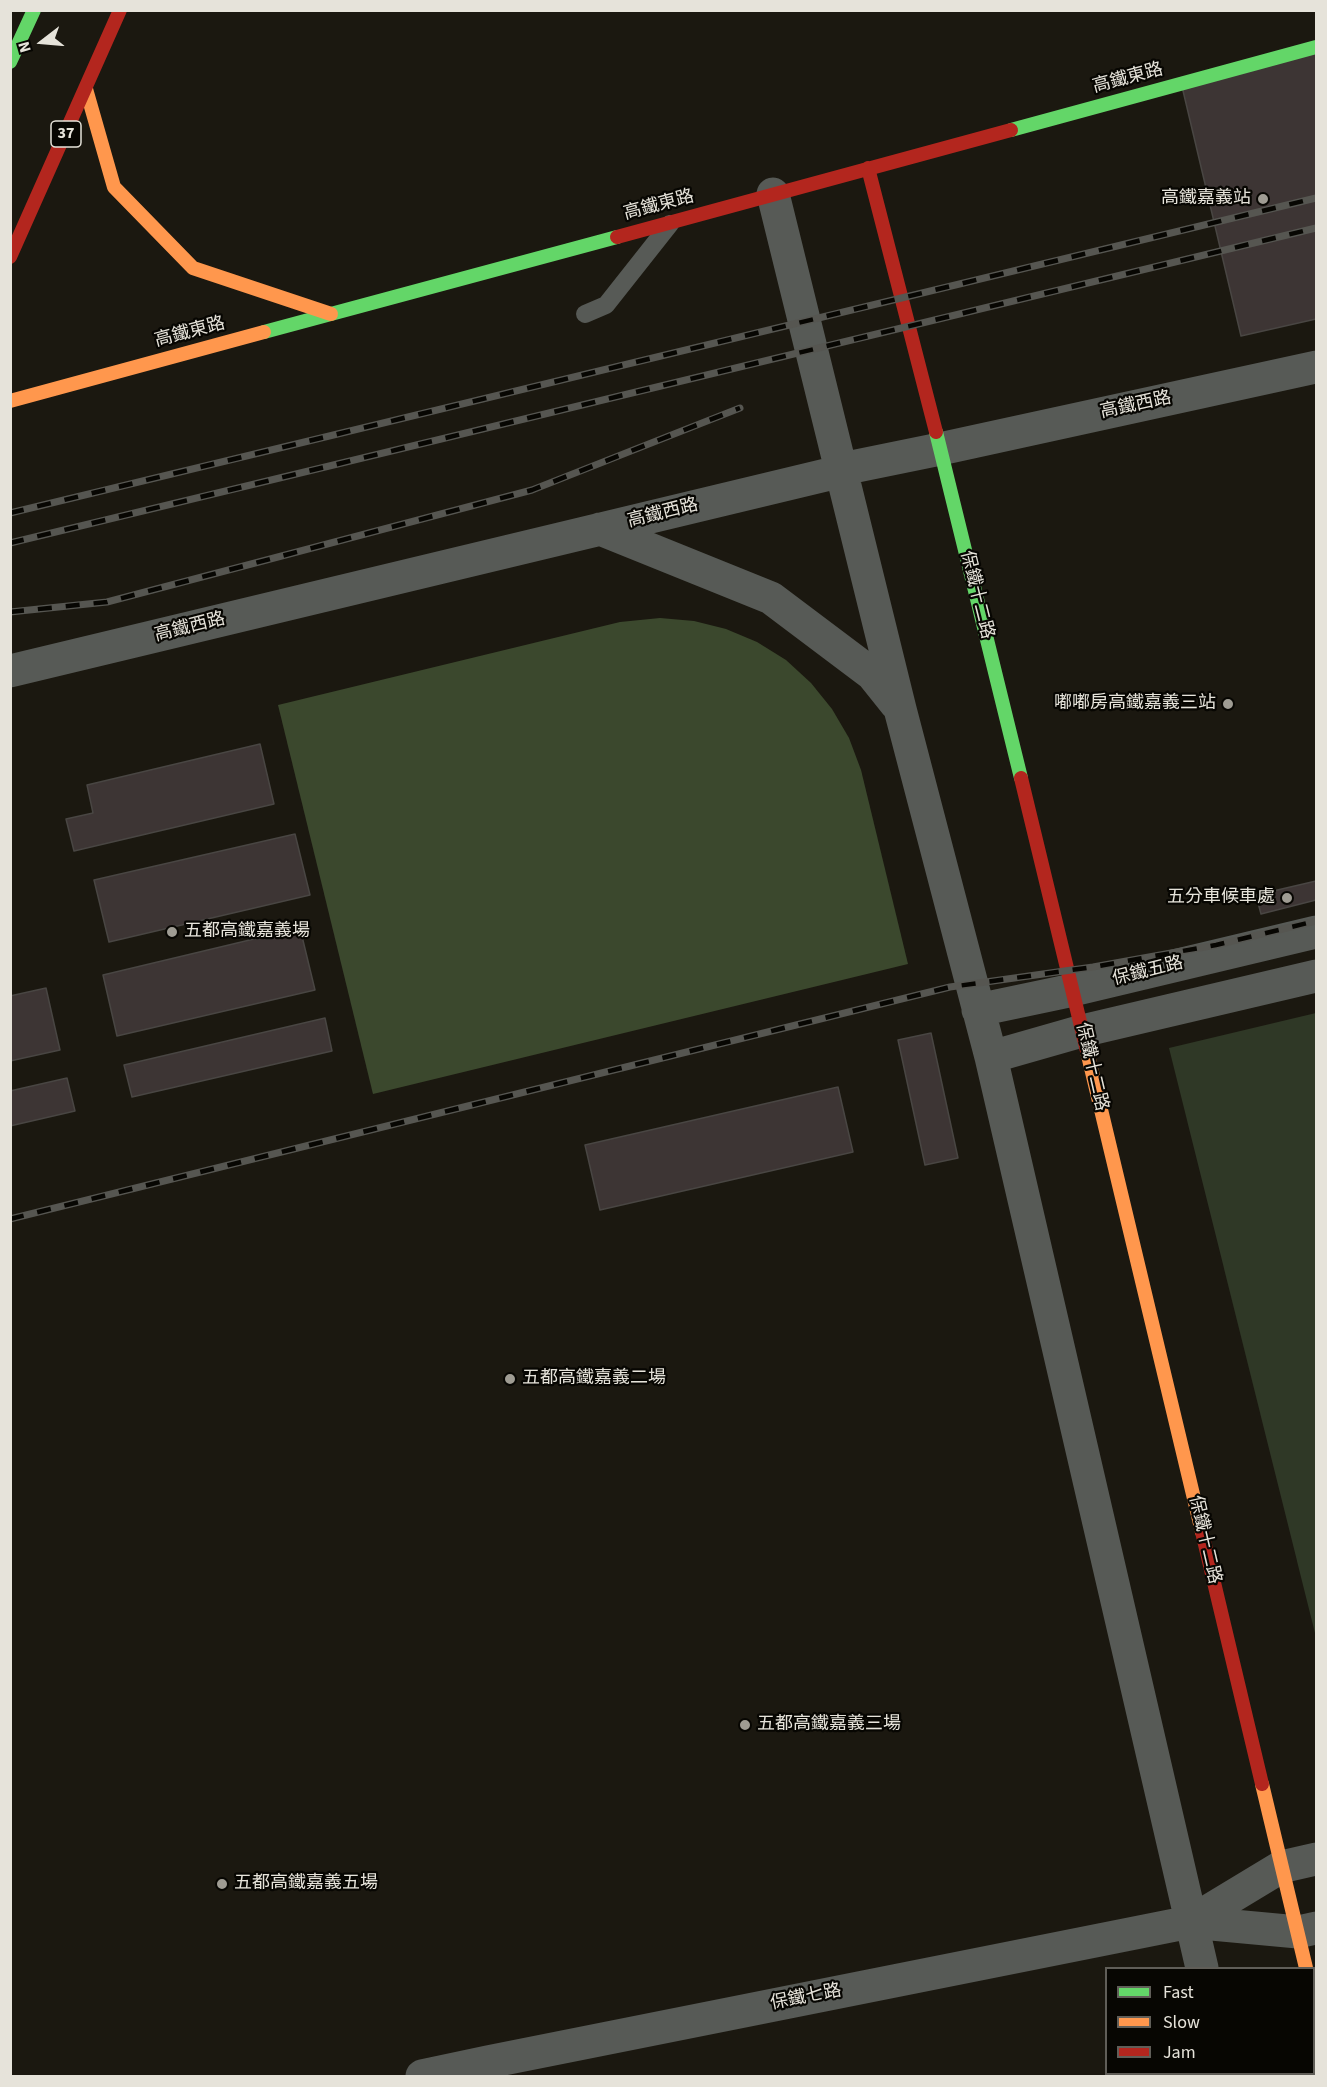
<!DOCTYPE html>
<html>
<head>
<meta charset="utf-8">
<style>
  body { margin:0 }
  #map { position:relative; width:1327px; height:2087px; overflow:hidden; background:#1b1810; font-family:"Source Sans 3",sans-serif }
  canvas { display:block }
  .frame { position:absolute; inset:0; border:12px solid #e6e3da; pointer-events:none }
  .legend { position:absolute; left:1105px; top:1967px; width:210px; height:108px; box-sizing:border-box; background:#070602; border:2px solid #605e58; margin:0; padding:8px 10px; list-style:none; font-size:18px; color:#e6e3da }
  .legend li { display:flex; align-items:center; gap:12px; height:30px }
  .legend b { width:30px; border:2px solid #605e58 }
  .north { position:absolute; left:12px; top:12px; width:60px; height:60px; -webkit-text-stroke:4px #070602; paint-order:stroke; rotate:254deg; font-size:16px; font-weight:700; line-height:24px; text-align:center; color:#e6e3da }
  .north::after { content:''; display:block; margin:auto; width:21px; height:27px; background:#e6e3da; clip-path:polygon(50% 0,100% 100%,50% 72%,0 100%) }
</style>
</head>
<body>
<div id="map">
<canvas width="1327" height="2087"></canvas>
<div class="frame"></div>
<ul class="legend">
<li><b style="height:8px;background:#63d668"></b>Fast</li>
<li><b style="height:8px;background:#ff974d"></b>Slow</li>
<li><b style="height:8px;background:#b3261e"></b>Jam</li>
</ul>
<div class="north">N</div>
</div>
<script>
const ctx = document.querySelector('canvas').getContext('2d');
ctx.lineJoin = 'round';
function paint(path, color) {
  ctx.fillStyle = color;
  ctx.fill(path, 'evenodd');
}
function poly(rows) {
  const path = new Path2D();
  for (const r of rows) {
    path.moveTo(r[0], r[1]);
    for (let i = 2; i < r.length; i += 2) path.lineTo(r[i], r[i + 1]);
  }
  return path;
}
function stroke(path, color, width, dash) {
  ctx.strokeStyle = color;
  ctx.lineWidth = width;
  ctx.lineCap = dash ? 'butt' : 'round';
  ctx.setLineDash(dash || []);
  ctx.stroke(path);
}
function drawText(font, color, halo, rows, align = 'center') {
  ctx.font = font + ' "Source Sans 3","Noto Sans TC",sans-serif';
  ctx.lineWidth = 4.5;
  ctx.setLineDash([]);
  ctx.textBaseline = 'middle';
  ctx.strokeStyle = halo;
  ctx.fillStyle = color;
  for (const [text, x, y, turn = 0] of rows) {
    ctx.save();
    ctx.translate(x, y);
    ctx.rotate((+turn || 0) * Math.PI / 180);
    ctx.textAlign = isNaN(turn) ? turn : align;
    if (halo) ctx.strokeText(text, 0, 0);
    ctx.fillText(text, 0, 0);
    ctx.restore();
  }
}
paint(poly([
  [1316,1013,1316,1637,1169,1048]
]), '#2f3826');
paint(poly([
  [660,618,694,621,726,629,757,642,786,660,811,683,832,709,849,738,861,770,908,964,373,1094,278,705,620,622]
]), '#3b482d');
const building = poly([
  [1316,46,1316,319,1241,336,1180,78,1316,46],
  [260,744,274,804,74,851,66,819,93,813,87,785,260,744],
  [295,834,310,895,109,942,94,880,295,834],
  [1316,881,1316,900,1261,914,1256,895,1316,881],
  [300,928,315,990,117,1036,103,975,300,928],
  [46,988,60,1050,10,1061,10,996,46,988],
  [325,1018,332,1051,132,1097,124,1065,325,1018],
  [931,1033,958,1158,925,1165,898,1040,931,1033],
  [67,1078,75,1111,10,1126,10,1091,67,1078],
  [838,1087,853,1152,600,1210,585,1145,838,1087]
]);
paint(building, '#3d3534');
stroke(building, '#494643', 1.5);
stroke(poly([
  [585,314,606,305,670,224]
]), '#575a56', 18);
stroke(poly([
  [773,194,900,709,991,1057,1202,1968],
  [600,529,771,598,872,674,896,704],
  [10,671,834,473,842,469,940,449,1316,367],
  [978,1010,1073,990,1316,932],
  [991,1057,1082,1031,1316,976],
  [1190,1922,1281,1867,1316,1859],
  [1314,1997,1316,2009],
  [1227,2074,1228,2076],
  [422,2076,488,2062,1190,1922,1298,1932,1316,1928]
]), '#575a56', 33);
stroke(poly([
  [10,62,34,10],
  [1011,130,1316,47],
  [264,332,617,237],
  [936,432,1021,778]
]), '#63d668', 14);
stroke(poly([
  [86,89,114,187,193,268,331,314],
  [10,401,264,332],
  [1087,1051,1202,1532],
  [1262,1784,1306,1968]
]), '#ff974d', 14);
stroke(poly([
  [868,168,936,432],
  [617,237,1011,130],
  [10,257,120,10],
  [1021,778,1087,1051],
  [1202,1532,1262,1784]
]), '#b3261e', 14);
const rail = poly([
  [10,513,1316,198],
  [10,543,1316,228],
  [10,612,107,602,532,490,740,408],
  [10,1219,950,987,1093,967,1216,945,1316,921]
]);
stroke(rail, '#565651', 7);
stroke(rail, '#070602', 4.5, [14]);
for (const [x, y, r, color] of [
  [1263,199,6,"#9f9c93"],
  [1228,704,6,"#9f9c93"],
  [1287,898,6,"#9f9c93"],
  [172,932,6,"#9f9c93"],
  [510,1379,6,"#9f9c93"],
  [745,1725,6,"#9f9c93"],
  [222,1884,6,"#9f9c93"]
]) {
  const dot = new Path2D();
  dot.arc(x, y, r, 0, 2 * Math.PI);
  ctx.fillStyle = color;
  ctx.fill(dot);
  stroke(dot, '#070602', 2);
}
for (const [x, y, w] of [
  [66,134,30]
]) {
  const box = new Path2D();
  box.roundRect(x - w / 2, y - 13, w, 26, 4.5);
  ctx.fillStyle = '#070602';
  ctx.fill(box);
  stroke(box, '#e6e3da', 1.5);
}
drawText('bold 16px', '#e6e3da', null, [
  ["37",66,134]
]);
drawText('18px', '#e6e3da', '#070602', [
  ["高鐵東路",1128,79,-15],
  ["高鐵東路",659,206,-15],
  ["高鐵東路",190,333,-15],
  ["高鐵西路",1136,406,-12],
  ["高鐵西路",663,514,-14],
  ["保鐵十二路",976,595,76],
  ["高鐵西路",190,628,-14],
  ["保鐵五路",1148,972,-14],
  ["保鐵十二路",1091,1067,77],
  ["保鐵十二路",1204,1540,77],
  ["保鐵七路",806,1998,-11]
]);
drawText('18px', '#e6e3da', '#070602', [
  ["高鐵嘉義站",1251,199,"right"],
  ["嘟嘟房高鐵嘉義三站",1216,704,"right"],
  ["五分車候車處",1275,898,"right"],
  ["五都高鐵嘉義場",184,932],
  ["五都高鐵嘉義二場",522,1379],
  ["五都高鐵嘉義三場",757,1725],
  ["五都高鐵嘉義五場",234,1884]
], 'left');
</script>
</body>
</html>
